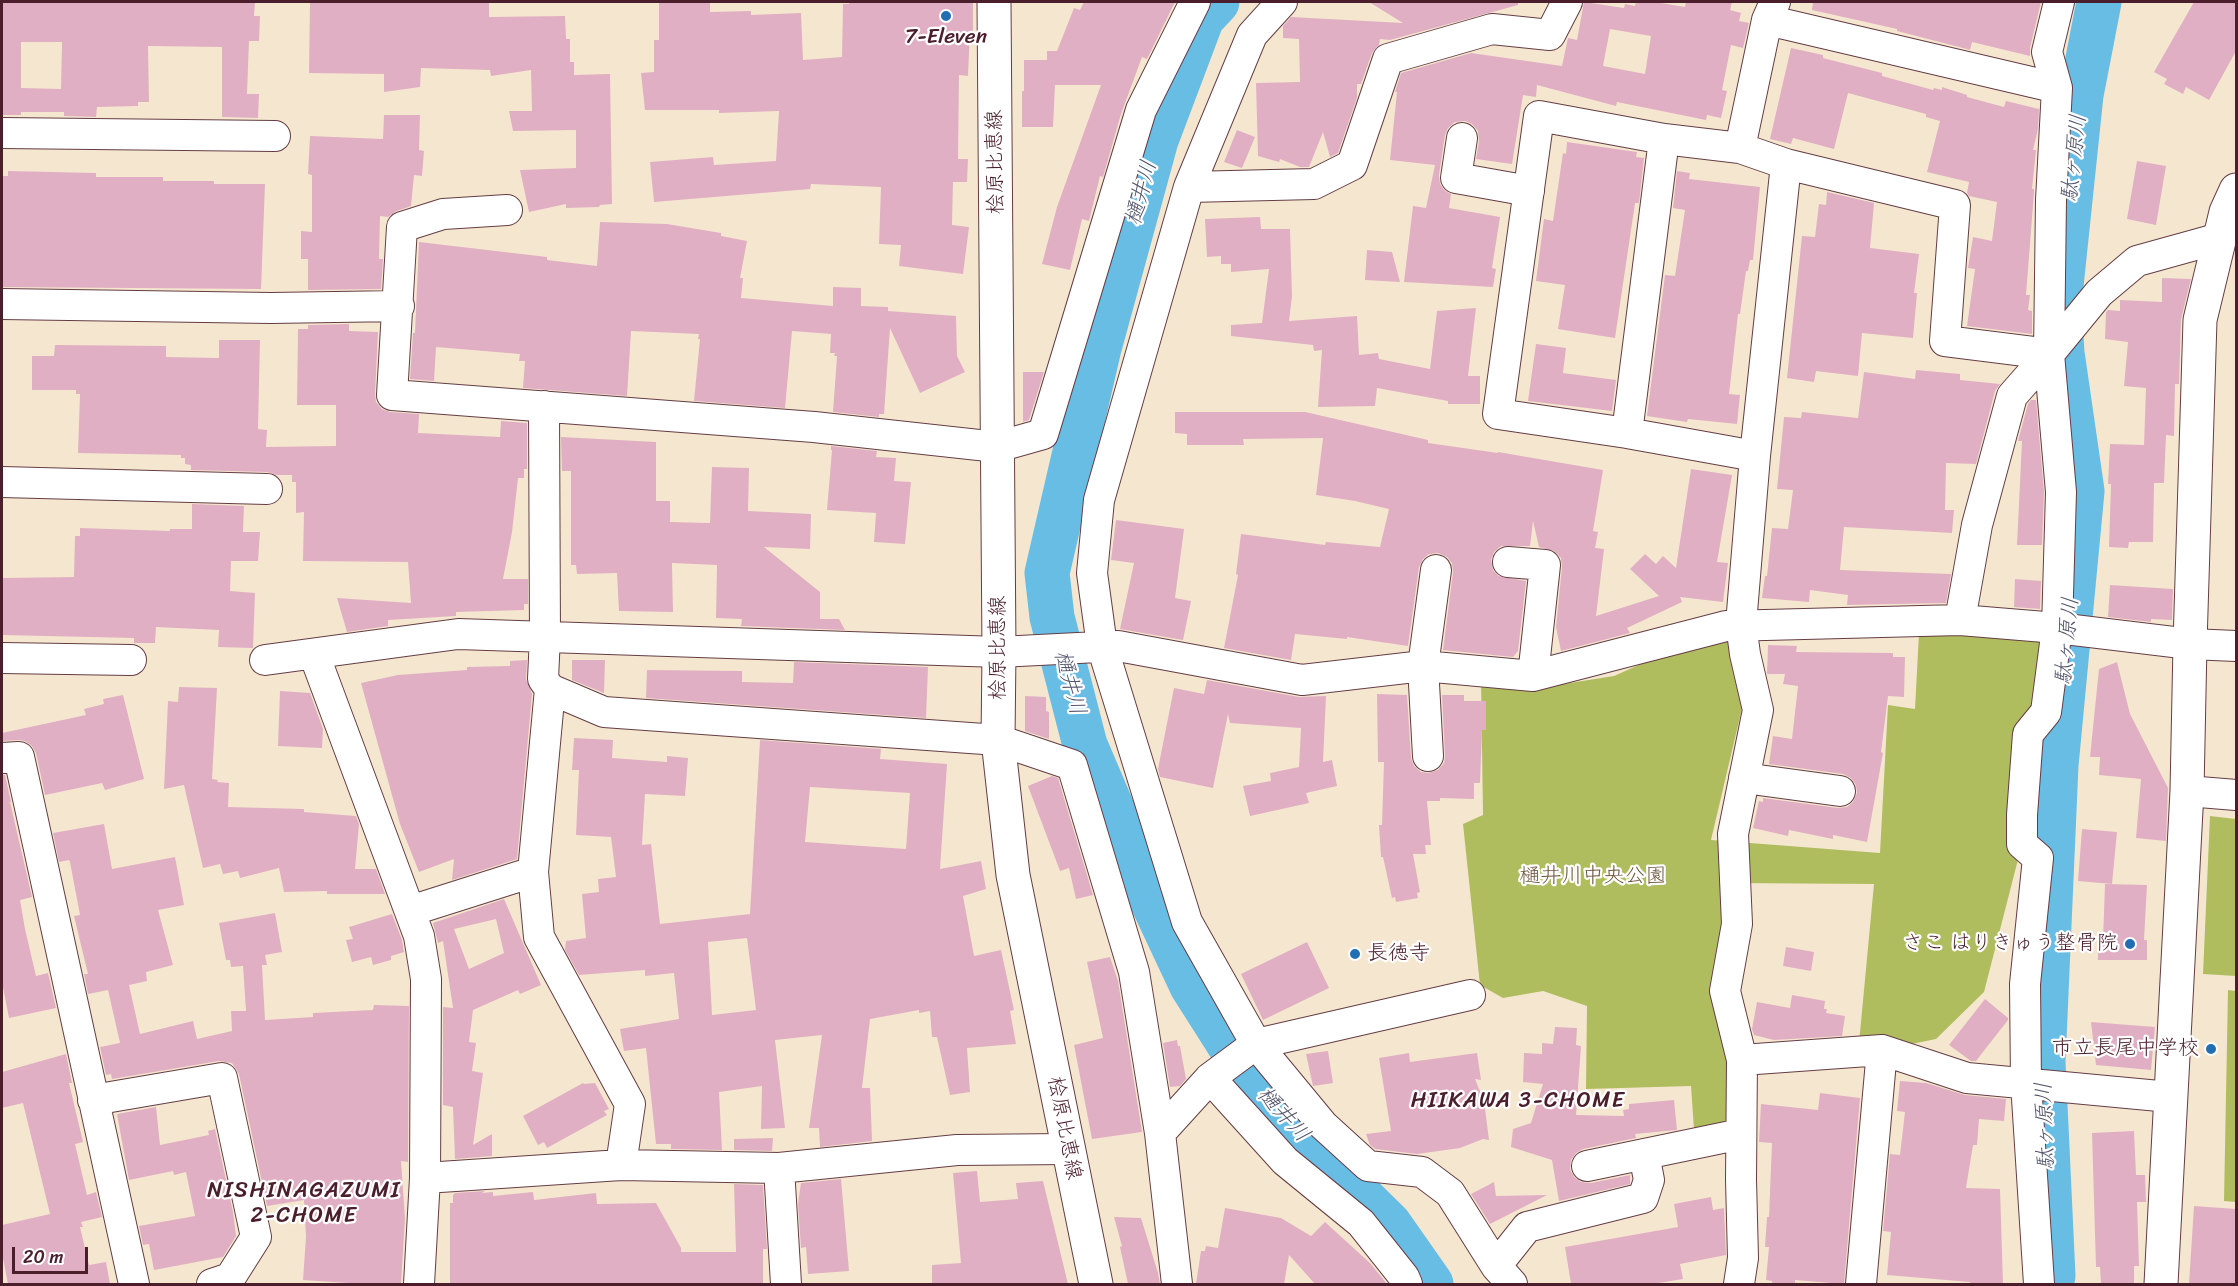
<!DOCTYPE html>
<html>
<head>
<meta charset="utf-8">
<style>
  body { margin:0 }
  #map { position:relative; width:2238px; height:1286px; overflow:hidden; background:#f5e7cf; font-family:Sriracha,sans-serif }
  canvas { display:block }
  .frame { position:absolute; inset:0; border:3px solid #4a1f2b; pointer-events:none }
  .scale { position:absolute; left:12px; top:1247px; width:76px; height:27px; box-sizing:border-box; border:3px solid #4a1f2b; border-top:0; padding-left:8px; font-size:18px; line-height:21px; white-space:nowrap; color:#4a1f2b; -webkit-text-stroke:4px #fff; paint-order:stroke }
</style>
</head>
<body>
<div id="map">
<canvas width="2238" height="1286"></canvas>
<div class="frame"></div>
<div class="scale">20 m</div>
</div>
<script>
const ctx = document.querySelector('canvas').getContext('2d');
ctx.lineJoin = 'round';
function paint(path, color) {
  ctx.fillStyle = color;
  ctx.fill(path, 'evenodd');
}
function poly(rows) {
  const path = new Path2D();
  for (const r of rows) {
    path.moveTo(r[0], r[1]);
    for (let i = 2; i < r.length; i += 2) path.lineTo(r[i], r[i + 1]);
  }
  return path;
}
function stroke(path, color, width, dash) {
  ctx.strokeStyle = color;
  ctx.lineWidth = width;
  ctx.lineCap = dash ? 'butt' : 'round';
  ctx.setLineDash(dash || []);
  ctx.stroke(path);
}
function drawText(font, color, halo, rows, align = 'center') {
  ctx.font = font + ' Sriracha,"Klee One",sans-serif';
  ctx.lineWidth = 4.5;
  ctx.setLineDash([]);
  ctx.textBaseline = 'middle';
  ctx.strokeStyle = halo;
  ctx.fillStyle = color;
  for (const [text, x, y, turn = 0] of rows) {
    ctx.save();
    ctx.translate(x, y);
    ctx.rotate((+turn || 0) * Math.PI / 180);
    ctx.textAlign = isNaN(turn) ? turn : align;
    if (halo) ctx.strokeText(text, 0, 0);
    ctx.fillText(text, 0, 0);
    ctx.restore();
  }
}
paint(poly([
  [1919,633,2018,637,2056,642,2022,844,1984,992,1936,1039,1882,1050,1859,1043,1874,884,1727,883,1741,1134,1695,1144,1691,1086,1586,1089,1587,1006,1543,991,1503,998,1480,985,1463,824,1483,815,1481,679,1538,688,1614,676,1690,642,1728,639,1743,704,1711,840,1880,853,1888,705,1915,709],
  [2210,816,2236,819,2236,976,2203,974],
  [2228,990,2236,991,2236,1202,2224,1201]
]), '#b0bd5f');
stroke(poly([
  [1217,2,1202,18,1156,140,1099,348,1047,573,1052,617,1085,745,1146,888,1192,986,1267,1104,1389,1224,1431,1284],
  [2053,1276,2043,1062,2056,765,2082,491,2062,353,2059,305,2081,95,2099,2]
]), '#68bde5', 45);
paint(poly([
  [2,2,255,2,254,16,260,16,259,41,249,41,247,94,259,94,258,118,222,117,222,47,148,46,149,102,138,102,138,106,97,107,96,117,64,116,64,112,21,112,21,115,2,115],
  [21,42,62,42,61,89,21,88],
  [310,2,489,2,489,17,565,16,566,39,570,39,570,62,574,62,574,75,610,74,612,204,600,205,599,207,566,208,566,204,529,212,520,170,576,168,576,130,513,131,509,111,532,111,531,70,491,76,490,70,421,68,420,87,384,92,384,74,309,73],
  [659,2,710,2,710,12,751,11,751,15,801,13,803,60,842,57,843,4,849,4,849,2,973,2,973,31,970,31,968,76,959,75,958,159,968,159,967,182,953,182,952,225,969,227,963,274,899,266,901,245,879,244,881,187,811,184,810,189,654,202,650,162,713,157,714,165,776,161,779,111,719,113,719,110,645,110,641,73,654,72,654,40,659,40],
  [1084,2,1175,2,1147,59,1142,57,1121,114,1103,177,1100,176,1089,221,1082,219,1070,270,1042,264,1057,207,1101,85,1055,85,1053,127,1022,127,1022,91,1024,91,1024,60,1047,60,1047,51,1057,51,1074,8,1080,10],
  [1369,2,1518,2,1518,5,1390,40,1380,39,1379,45,1372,53,1361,84,1357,84,1357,98,1338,153,1330,157,1323,132,1309,167,1300,167,1280,159,1279,162,1258,156,1256,83,1300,82,1299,39,1283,38,1283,26,1291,17,1403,23],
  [1584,2,1624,8,1625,4,1635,6,1636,2,1655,2,1685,7,1686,2,1732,2,1730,10,1741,13,1739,21,1749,23,1743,48,1731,45,1722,90,1727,91,1721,118,1707,115,1706,120,1617,102,1616,106,1537,85,1536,97,1523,95,1512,164,1476,159,1479,141,1478,131,1472,124,1465,121,1455,122,1448,128,1445,135,1439,175,1440,184,1445,191,1451,194,1449,208,1500,217,1492,268,1496,269,1493,287,1404,282,1413,206,1426,208,1435,165,1390,160,1397,92,1395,92,1401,73,1471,53,1562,66,1568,38,1577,40],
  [1610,29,1651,36,1645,74,1603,66],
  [1813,2,2041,2,2030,48,2030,56,1972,42,1970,50,1963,48,1897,31,1897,29,1812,10],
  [2194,2,2236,2,2236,51,2209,100,2186,87,2183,94,2164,84,2167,79,2154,72],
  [1791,48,1823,55,1823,58,1882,73,1882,76,1933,90,1934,88,1942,90,1942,87,1967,95,1967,97,2004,107,2006,101,2039,109,2038,129,2033,150,2036,150,2032,189,2034,189,2034,192,2026,295,2030,295,2028,310,2032,311,2032,334,1967,326,1975,269,1968,268,1973,237,1992,241,1997,202,1969,196,1967,193,1969,182,1927,172,1940,121,1926,117,1926,114,1848,93,1834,149,1793,138,1791,144,1770,139],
  [384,115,420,115,419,150,424,151,422,176,414,175,411,206,397,211,388,217,380,216,379,259,383,259,381,289,308,290,308,259,301,259,301,231,312,232,312,175,308,174,310,136,383,139],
  [1237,130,1255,137,1242,168,1224,162],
  [1567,142,1637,152,1636,157,1644,158,1639,203,1635,203,1615,338,1558,329,1565,285,1536,281,1544,219,1553,221,1563,153,1566,154],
  [2137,161,2166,166,2156,225,2127,219],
  [8,171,96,173,96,177,163,177,163,181,214,181,214,184,265,184,261,289,2,287,2,176,8,176],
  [1677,171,1690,173,1689,179,1760,187,1753,260,1750,260,1748,271,1746,271,1740,314,1738,314,1730,386,1729,394,1740,395,1737,424,1688,419,1687,422,1647,416,1665,275,1675,276,1685,210,1673,208],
  [1827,192,1874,203,1870,248,1919,254,1914,293,1917,293,1913,338,1862,333,1858,376,1816,371,1814,382,1787,378,1802,236,1815,237,1819,204,1826,205],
  [1260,217,1261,229,1290,229,1292,296,1289,321,1357,316,1359,355,1378,353,1379,359,1430,369,1437,311,1476,308,1468,376,1480,376,1480,404,1448,404,1448,401,1377,388,1375,406,1318,407,1322,350,1314,351,1313,345,1231,336,1231,325,1262,323,1269,269,1231,272,1231,264,1221,264,1221,256,1207,257,1205,219],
  [600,222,667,224,721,233,721,236,747,241,740,278,743,278,741,298,833,306,833,287,861,288,861,306,888,307,888,311,956,316,957,356,965,372,920,393,890,328,884,414,879,414,879,417,833,412,837,356,834,356,835,353,830,353,831,334,792,331,785,408,694,401,700,339,698,339,699,334,631,331,627,396,523,388,525,361,519,361,520,354,436,347,434,381,410,379,413,333,415,333,419,242,547,257,547,260,597,266],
  [1367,250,1392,252,1400,282,1365,280],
  [2162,278,2191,279,2181,319,2179,384,2175,384,2174,436,2166,435,2164,483,2154,483,2153,542,2129,542,2128,548,2109,547,2111,484,2108,484,2110,444,2144,445,2146,388,2124,386,2128,342,2105,339,2106,312,2108,310,2120,311,2120,300,2162,302],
  [349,324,349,331,378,332,375,394,376,402,382,409,390,412,419,414,418,433,500,437,501,421,527,423,527,469,524,469,524,478,518,478,512,532,503,579,528,579,528,604,524,604,524,610,456,612,456,616,388,620,388,626,347,632,337,598,411,603,408,562,303,561,304,512,296,513,296,482,292,482,292,475,277,475,267,472,191,470,191,465,185,464,185,458,181,458,181,455,78,453,80,394,76,394,76,390,32,390,32,356,54,356,55,345,166,346,166,357,219,358,219,340,260,340,258,429,267,430,266,447,336,446,336,405,297,405,298,329,308,329,308,325],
  [1536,344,1566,348,1563,373,1616,380,1612,411,1528,401],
  [1916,370,1960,374,1960,380,2000,384,1995,391,1976,464,1946,463,1945,510,1954,510,1952,533,1844,527,1840,570,1951,574,1946,603,1847,605,1848,595,1810,590,1809,602,1762,598,1765,576,1767,576,1772,528,1788,529,1793,490,1777,489,1784,417,1801,418,1802,412,1858,418,1864,372,1915,379],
  [1023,372,1044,372,1029,420,1023,422],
  [2031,400,2036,400,2044,492,2042,545,2017,545,2022,441,2018,441,2028,404],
  [1175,412,1305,412,1428,440,1428,443,1498,453,1498,452,1603,470,1593,531,1598,532,1595,548,1604,549,1596,616,1659,596,1630,569,1645,554,1656,564,1663,556,1676,568,1691,469,1732,475,1717,562,1728,563,1723,602,1680,597,1682,602,1627,628,1630,633,1561,651,1556,627,1562,567,1561,558,1554,551,1539,547,1533,521,1530,546,1501,546,1494,552,1491,560,1493,570,1499,576,1526,581,1518,651,1513,657,1443,650,1453,572,1452,563,1447,557,1438,553,1429,554,1423,559,1419,567,1408,646,1347,637,1347,639,1295,634,1291,660,1224,648,1238,575,1236,574,1241,534,1325,545,1326,542,1380,547,1389,509,1355,501,1316,495,1323,438,1243,439,1244,445,1187,445,1187,434,1175,433],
  [561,437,656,442,656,501,670,501,670,522,710,523,712,467,749,468,748,511,811,514,810,549,764,547,820,592,820,619,839,619,845,630,741,626,742,619,716,618,717,565,672,563,673,612,619,611,617,573,577,574,576,565,571,565,571,471,562,471],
  [831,446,877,451,876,457,896,458,894,481,911,482,905,544,874,542,876,513,827,510,832,450,831,450],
  [192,504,244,506,243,532,260,532,258,561,231,561,230,591,255,593,253,648,218,647,219,630,156,627,155,643,134,643,134,638,2,635,2,578,74,577,75,536,80,536,80,528,170,531,170,529,192,529],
  [1116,520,1184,529,1175,598,1191,601,1183,640,1120,629,1134,563,1111,560],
  [2015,579,2041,581,2040,609,2014,607],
  [2110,585,2173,589,2172,620,2151,619,2151,622,2108,617],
  [1768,645,1797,646,1796,652,1893,653,1893,657,1905,657,1904,697,1888,696,1881,752,1883,753,1867,842,1833,835,1833,839,1789,830,1788,836,1753,828,1759,801,1763,802,1763,798,1838,808,1847,807,1853,802,1857,793,1856,785,1851,778,1843,774,1769,764,1773,736,1792,739,1798,686,1783,684,1785,674,1767,674],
  [527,660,526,679,532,694,517,859,452,880,454,859,419,872,400,824,361,683,398,675,467,670,467,667,510,666,510,661],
  [572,660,605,660,604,693,572,680],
  [794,662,928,667,926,718,646,698,647,670,742,671,742,682,793,683],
  [2117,662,2130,714,2168,788,2166,841,2136,838,2141,779,2099,775,2100,757,2090,757,2099,669],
  [1207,680,1299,697,1326,696,1323,762,1332,760,1337,786,1306,793,1309,803,1250,816,1243,786,1271,781,1270,773,1299,767,1301,728,1230,723,1228,714,1213,788,1160,777,1158,769,1174,688,1204,694],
  [179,687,217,688,212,779,218,780,217,782,229,783,228,807,304,809,304,812,356,816,359,824,355,869,376,869,385,894,327,894,327,891,284,892,279,868,240,878,238,871,223,874,220,864,203,868,184,785,164,789,168,701,178,702],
  [280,691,310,693,323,729,322,748,278,746],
  [1377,694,1407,695,1411,758,1414,766,1421,772,1428,773,1438,770,1444,763,1445,756,1442,695,1464,695,1464,701,1486,701,1486,730,1482,730,1480,783,1474,783,1474,799,1440,798,1440,801,1427,801,1431,845,1425,845,1426,854,1413,854,1420,892,1417,893,1418,898,1396,902,1395,897,1392,898,1383,857,1381,857,1379,825,1382,825,1384,762,1378,762],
  [123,695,144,779,105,790,102,783,45,795,36,753,32,746,25,741,19,740,2,741,2,733,86,715,84,709,104,704,103,699],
  [1025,696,1046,697,1046,711,1049,712,1049,739,1025,731],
  [574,738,613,740,612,758,667,762,667,756,688,758,685,796,645,794,642,845,651,844,660,924,750,914,760,740,881,749,880,759,947,764,940,869,981,861,986,889,963,896,974,956,1001,950,1014,1010,1010,1011,1016,1044,967,1048,970,1092,950,1095,937,1037,932,1037,930,1011,919,1013,919,1010,870,1019,862,1088,870,1088,872,1141,820,1147,819,1128,809,1128,822,1035,775,1040,785,1128,761,1129,762,1086,719,1092,722,1150,671,1149,671,1144,656,1144,646,1048,624,1051,620,1029,679,1019,674,973,645,976,645,970,579,975,565,950,566,941,586,938,582,894,599,892,598,879,616,877,611,837,576,835,579,770,572,770],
  [810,787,910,793,906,849,805,842],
  [747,938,756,1010,712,1015,708,942],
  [2,775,5,775,11,802,7,803,10,802,32,897,20,900,25,929,36,976,48,973,56,1008,9,1018,2,982],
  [1052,776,1058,778,1093,895,1076,899,1069,868,1060,871,1028,786],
  [104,824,112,869,175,857,184,905,158,910,173,965,146,972,147,981,129,985,140,1034,193,1021,197,1039,232,1031,231,1011,246,1011,243,966,231,967,230,960,226,960,219,923,275,913,282,952,265,955,267,965,262,965,265,1020,313,1017,313,1013,373,1010,374,1005,409,1006,408,1162,401,1161,405,1218,401,1284,364,1284,303,1280,306,1237,304,1200,267,1206,239,1074,232,1063,219,1061,112,1079,111,1074,106,1075,100,1047,120,1043,108,990,88,994,84,974,88,974,74,916,80,915,70,862,69,860,59,862,53,833],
  [2082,829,2117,832,2112,884,2078,881],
  [2105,884,2147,885,2144,940,2147,940,2147,960,2098,960,2098,939,2103,940],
  [504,899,541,985,520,994,518,990,473,1010,469,1042,476,1043,472,1071,483,1073,473,1145,492,1134,492,1156,455,1159,453,1107,443,1105,443,1007,453,1008,443,941,438,943,433,923],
  [496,919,504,953,469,969,454,929],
  [392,914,402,940,404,952,391,956,391,960,373,965,371,957,352,962,346,940,353,939,349,927],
  [1307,942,1329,988,1263,1020,1241,974],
  [1786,947,1814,952,1811,971,1783,966],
  [1110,957,1118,981,1142,1132,1092,1139,1074,1045,1103,1038,1087,962],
  [1792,995,1825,1001,1824,1009,1827,1009,1826,1013,1845,1016,1842,1036,1774,1040,1754,1035,1752,1029,1757,1002,1790,1008],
  [1985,999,2008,1018,2008,1020,1976,1061,1971,1061,1949,1045],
  [2091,1022,2155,1027,2151,1070,2096,1065],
  [1555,1027,1577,1028,1576,1045,1581,1046,1576,1115,1624,1116,1623,1110,1629,1109,1629,1104,1674,1100,1677,1130,1635,1134,1636,1138,1583,1149,1576,1153,1571,1160,1570,1169,1574,1177,1581,1182,1591,1183,1630,1175,1630,1184,1559,1201,1552,1160,1511,1147,1513,1129,1531,1123,1543,1084,1523,1082,1524,1053,1542,1054,1542,1043,1553,1044],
  [1177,1040,1178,1046,1180,1046,1186,1079,1180,1086,1170,1087,1163,1043],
  [1328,1051,1333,1083,1313,1086,1306,1054],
  [1409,1053,1410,1062,1477,1053,1481,1080,1475,1079,1484,1101,1489,1140,1483,1139,1460,1148,1417,1154,1375,1149,1370,1145,1366,1134,1391,1131,1379,1058],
  [66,1054,72,1083,69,1083,83,1142,75,1144,87,1195,96,1192,102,1217,81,1222,83,1227,80,1227,89,1265,106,1262,110,1284,8,1284,2,1253,2,1225,50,1214,23,1103,2,1108,2,1072],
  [1900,1081,1926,1083,1965,1095,2006,1099,2004,1121,1979,1119,1977,1145,1973,1145,1966,1188,2000,1189,2003,1284,1970,1284,1970,1282,1887,1275,1891,1232,1883,1231,1890,1154,1900,1155,1905,1112,1897,1111],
  [583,1083,584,1084,595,1083,609,1109,604,1111,607,1115,547,1148,544,1142,538,1145,523,1116],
  [1820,1093,1860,1098,1844,1284,1795,1280,1795,1284,1772,1284,1772,1281,1766,1280,1769,1247,1765,1247,1767,1217,1769,1217,1772,1143,1759,1142,1761,1104,1818,1110],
  [156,1107,160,1145,209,1135,208,1131,215,1129,233,1212,236,1236,223,1257,154,1270,149,1244,143,1245,139,1226,195,1216,186,1172,174,1175,173,1171,129,1180,117,1114],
  [2134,1131,2136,1175,2145,1175,2146,1202,2137,1202,2139,1266,2134,1266,2134,1284,2101,1284,2100,1267,2096,1267,2092,1133],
  [773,1138,772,1151,734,1150,734,1139],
  [977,1171,980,1202,1018,1199,1016,1183,1043,1181,1068,1284,932,1284,932,1265,961,1263,953,1173],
  [841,1179,849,1271,808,1274,806,1247,801,1248,798,1204,801,1183],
  [1494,1182,1496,1196,1547,1195,1490,1224,1471,1194],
  [734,1184,763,1185,767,1249,763,1249,763,1284,450,1284,450,1203,453,1203,453,1195,455,1193,485,1191,482,1193,493,1192,493,1196,533,1192,534,1200,596,1193,597,1204,656,1203,681,1248,681,1252,736,1252],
  [1711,1197,1713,1210,1724,1208,1726,1255,1680,1264,1683,1279,1652,1284,1571,1284,1565,1247,1678,1227,1674,1204],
  [2194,1206,2236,1209,2236,1284,2189,1284],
  [1225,1208,1281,1218,1311,1236,1325,1222,1370,1263,1387,1284,1315,1284,1289,1255,1284,1284,1196,1284,1201,1251,1205,1251,1206,1246,1218,1248],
  [1114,1217,1141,1218,1158,1273,1160,1284,1128,1284,1120,1247,1122,1246]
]), '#e1afc3');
const minor = poly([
  [1767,20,2057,88],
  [2,133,275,136],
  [1462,138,1456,178,1529,191],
  [1740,148,1786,164,1755,456],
  [1786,164,1955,205,1945,341,2049,354,2099,293,2137,261,2220,238],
  [1189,187,1252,35,1282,2],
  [507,210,443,214,402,227,392,395,814,427,997,447,1043,434,1141,110,1195,2],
  [2,304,271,308,399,306],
  [2049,354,2051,200,2057,88,2047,52,2059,2],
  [544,406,545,636,543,679,550,689,533,872,539,937,630,1104,621,1165],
  [1627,433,1498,414,1539,116,1664,139],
  [2,482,267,489],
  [1508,562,1545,565,1533,676],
  [1960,620,1977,525,2012,396,2049,354,2061,492,2057,628,2046,712,2028,734,2022,815,2022,844,2038,858,2025,984,2026,1083,2039,1284],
  [314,654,419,936,426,979,425,1178,419,1284],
  [2,658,131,660],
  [265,660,458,634,999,652,1118,646,1302,680,1423,666,1533,676,1726,626,1960,620,2057,628,2190,644,2236,646],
  [550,689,604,712,998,740,1072,765,1134,972,1160,1133,1177,1284],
  [1428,756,1423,666,1436,570],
  [2,758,19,757,134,1284],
  [1744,778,1840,791],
  [2187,791,2236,795],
  [410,911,533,872],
  [1742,1060,1882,1050],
  [1210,1078,1285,1161,1361,1223,1404,1277,1407,1284],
  [93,1100,222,1078,256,1237,230,1278,212,1284],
  [1160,1133,1210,1078,1256,1044,1470,995],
  [1587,1166,1741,1134],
  [779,1168,786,1284],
  [425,1178,621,1165,779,1168,957,1150,1068,1149],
  [1496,1266,1527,1227,1643,1198,1649,1180,1644,1154],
  [1512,1284,1496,1266,1450,1193,1422,1172,1368,1166,1323,1125,1256,1044,1187,922,1102,646,1092,573,1099,500,1189,187,1314,184,1352,165,1388,59,1492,29,1550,35,1567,2],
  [1739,1284,1743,1258,1741,1180,1742,1060,1725,991,1737,924,1733,834,1758,710,1745,654,1741,624,1755,456,1627,433,1664,139,1740,148,1767,20,1775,2],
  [1861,1284,1882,1050,1967,1078,2170,1097]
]);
const tertiary = poly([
  [2161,1284,2187,791,2190,644,2200,320,2226,212,2236,190]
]);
const secondary = poly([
  [994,2,999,652,998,740,1013,875,1096,1284]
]);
stroke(minor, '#643d44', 32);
stroke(tertiary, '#643d44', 35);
stroke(secondary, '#643d44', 35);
stroke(minor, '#fff', 30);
stroke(tertiary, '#fff', 33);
stroke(secondary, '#fff', 33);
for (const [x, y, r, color] of [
  [946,16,6,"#1f6fb2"],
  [2130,944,6,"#1f6fb2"],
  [1355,954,6,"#1f6fb2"],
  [2211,1049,6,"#1f6fb2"]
]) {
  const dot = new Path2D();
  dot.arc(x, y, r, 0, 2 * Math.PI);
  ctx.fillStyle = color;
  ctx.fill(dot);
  stroke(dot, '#fff', 2);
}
drawText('21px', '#4a1f2b', '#fff', [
  ["7-Eleven",946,38,"center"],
  ["さこ はりきゅう整骨院",2118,944],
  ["長徳寺",1367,954,"left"],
  ["市立長尾中学校",2199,1049]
], 'right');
drawText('21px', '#4a1f2b', '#fff', [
  ["桧原比恵線",996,162,-91],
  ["桧原比恵線",999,648,-90],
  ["桧原比恵線",1064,1128,79]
]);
drawText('21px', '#6e563d', '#fff', [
  ["樋井川中央公園",1593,877]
]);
drawText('italic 22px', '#54566c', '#fff', [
  ["駄ヶ原川",2075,158,-84],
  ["樋井川",1142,193,-75],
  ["駄ヶ原川",2068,641,-85],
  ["樋井川",1069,683,75],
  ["樋井川",1283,1115,48],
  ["駄ヶ原川",2046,1126,-92]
]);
ctx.letterSpacing = '1.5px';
drawText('22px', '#4a1f2b', '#fff', [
  ["HIIKAWA 3-CHOME",1518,1101],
  ["NISHINAGAZUMI",304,1191],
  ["2-CHOME",304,1216]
]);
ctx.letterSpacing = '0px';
</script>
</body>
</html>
